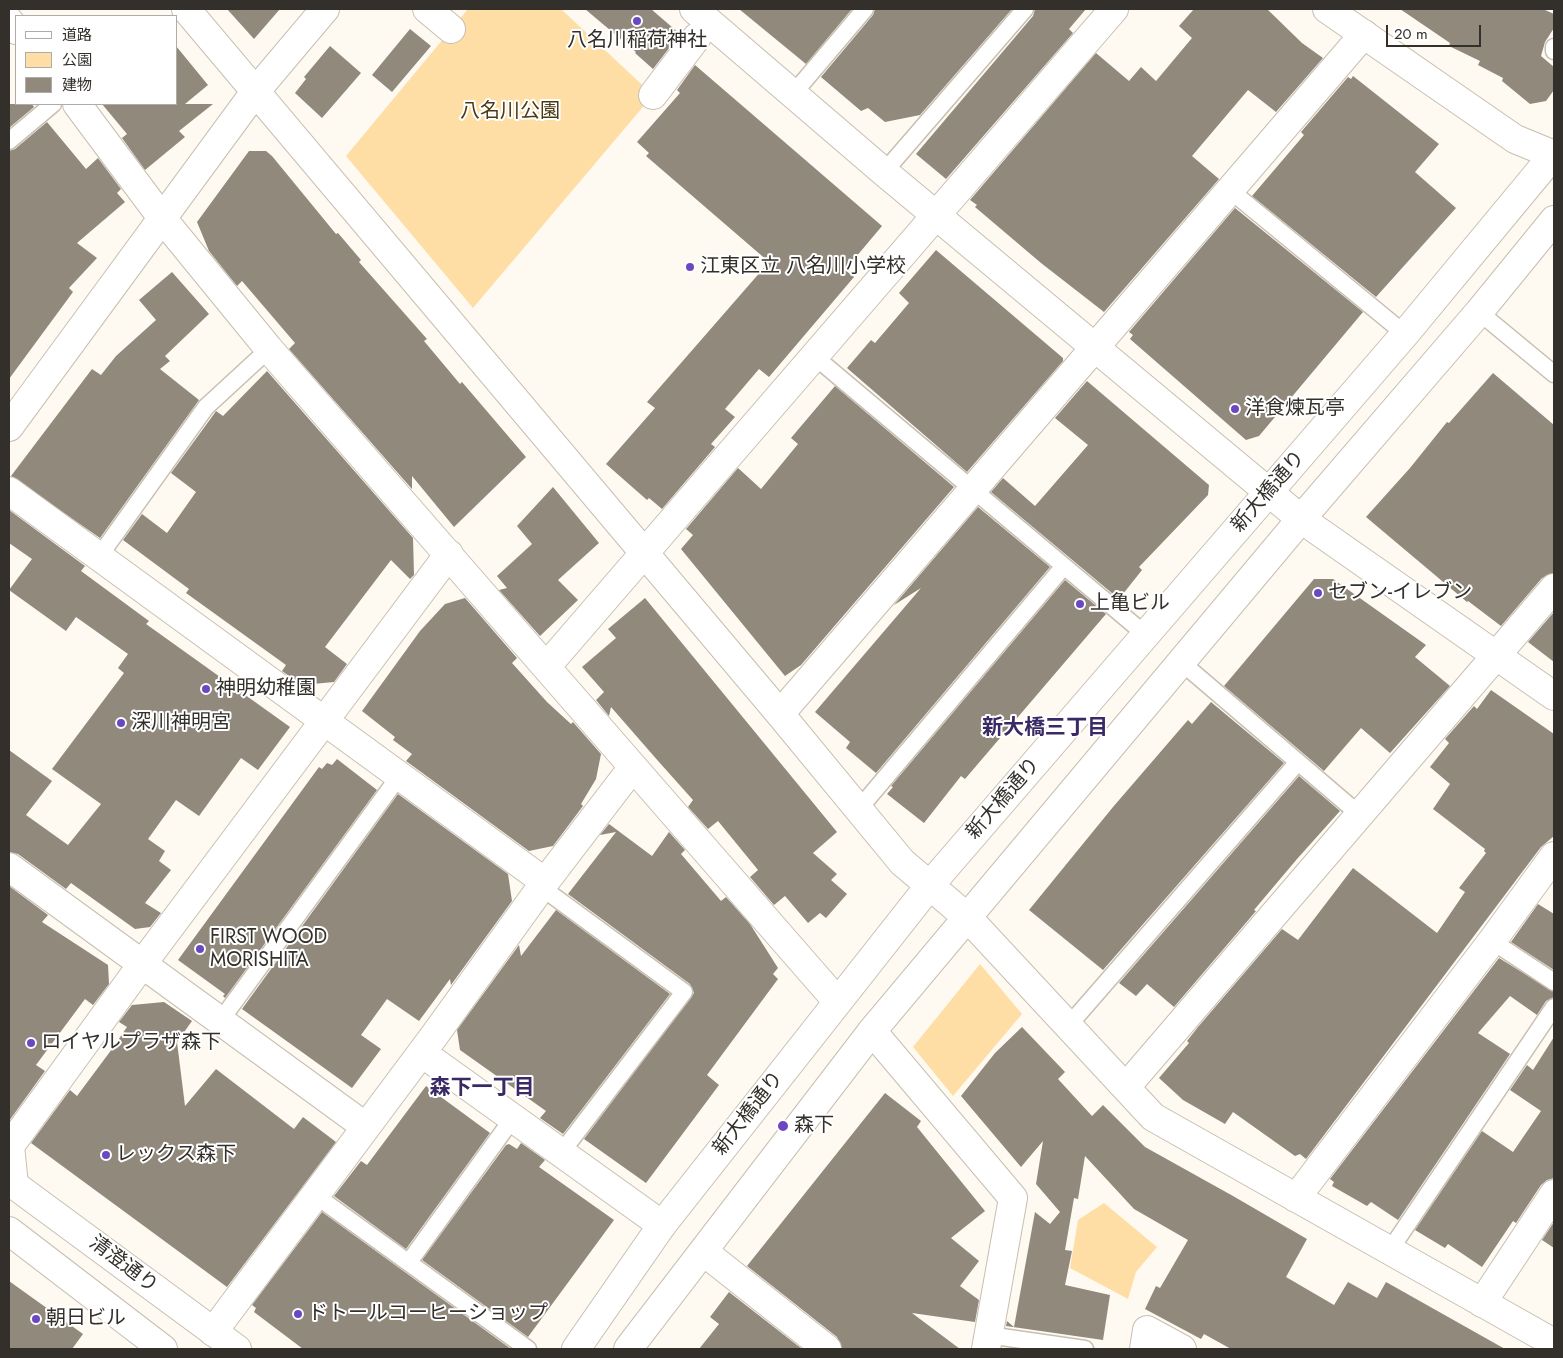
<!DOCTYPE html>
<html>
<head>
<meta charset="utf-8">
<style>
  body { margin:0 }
  #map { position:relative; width:1563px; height:1358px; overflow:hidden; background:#fef9f1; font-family:Jost,"Noto Sans JP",sans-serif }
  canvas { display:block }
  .frame { position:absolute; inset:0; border:10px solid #33302b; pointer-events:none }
  .legend { position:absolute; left:15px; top:15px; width:162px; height:90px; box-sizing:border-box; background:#fff; border:1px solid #adacaa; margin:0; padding:6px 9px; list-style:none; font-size:15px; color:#33302b }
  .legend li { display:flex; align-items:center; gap:10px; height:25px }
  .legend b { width:25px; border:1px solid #adacaa }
  .scale { position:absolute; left:1386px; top:25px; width:95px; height:22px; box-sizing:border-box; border:2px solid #33302b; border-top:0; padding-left:6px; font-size:15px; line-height:18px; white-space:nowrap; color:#33302b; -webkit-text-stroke:4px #fff; paint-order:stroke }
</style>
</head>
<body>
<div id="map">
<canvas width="1563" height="1358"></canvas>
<div class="frame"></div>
<ul class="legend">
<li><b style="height:6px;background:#fff"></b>道路</li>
<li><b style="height:14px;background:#fedea5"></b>公園</li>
<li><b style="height:14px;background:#90897c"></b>建物</li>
</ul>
<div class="scale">20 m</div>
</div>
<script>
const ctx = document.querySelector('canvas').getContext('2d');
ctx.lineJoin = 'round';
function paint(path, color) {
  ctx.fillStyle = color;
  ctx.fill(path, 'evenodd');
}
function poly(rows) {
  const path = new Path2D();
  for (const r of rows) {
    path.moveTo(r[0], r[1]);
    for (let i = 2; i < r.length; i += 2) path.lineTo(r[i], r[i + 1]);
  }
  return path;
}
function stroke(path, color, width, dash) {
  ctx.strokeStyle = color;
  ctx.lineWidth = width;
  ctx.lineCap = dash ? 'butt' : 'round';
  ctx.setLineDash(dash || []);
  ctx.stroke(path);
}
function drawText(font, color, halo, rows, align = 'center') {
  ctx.font = font + ' Jost,"Noto Sans JP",sans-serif';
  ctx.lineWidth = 4;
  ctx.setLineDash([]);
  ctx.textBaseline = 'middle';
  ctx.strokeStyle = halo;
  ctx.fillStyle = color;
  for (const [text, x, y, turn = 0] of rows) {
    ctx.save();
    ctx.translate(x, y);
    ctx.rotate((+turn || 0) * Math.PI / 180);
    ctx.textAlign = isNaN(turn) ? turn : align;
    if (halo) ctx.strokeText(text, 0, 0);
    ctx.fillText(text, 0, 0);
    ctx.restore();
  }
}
paint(poly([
  [468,9,561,9,653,95,473,308,346,156],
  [980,964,1022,1014,953,1096,913,1047],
  [1104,1203,1157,1247,1136,1272,1128,1299,1070,1268,1078,1220]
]), '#fedea5');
paint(poly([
  [227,9,280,9,254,39],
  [585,9,651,9,680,34,653,69,635,53,636,52],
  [739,9,852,9,806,64],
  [875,9,1012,9,920,115,885,122,868,108,861,111,821,77,873,15],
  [1035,9,1086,9,1069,29,1073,33,946,179,916,154,1033,16],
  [1194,9,1267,9,1302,43,1323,58,1276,112,1248,90,1192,156,1219,179,1104,312,1041,263,975,207,977,205,970,200,1096,53,1129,81,1141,67,1156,81,1192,38,1179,26],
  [1400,9,1543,9,1554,14,1554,28,1545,42,1541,56,1554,67,1554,90,1546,101,1530,104,1502,81,1503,78,1478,65,1480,61,1449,46,1450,43],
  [410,29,431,46,392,92,372,75],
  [176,46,208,85,185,104,213,104,179,131,185,137,145,170,122,138,127,134,102,104,176,104],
  [330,46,361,73,322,118,295,93,306,79,304,77],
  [695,65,882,226,845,270,854,277,769,377,759,369,725,409,735,417,711,444,715,447,662,509,649,498,647,500,606,464,655,408,647,402,769,262,646,156,649,153,637,142,680,93,677,90],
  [1353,76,1439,144,1415,172,1456,208,1376,297,1252,196,1304,135,1301,132,1348,77,1351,79],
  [9,104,32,104,34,107,9,128],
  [47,122,86,169,98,158,121,189,117,193,125,202,77,243,97,258,69,288,73,292,9,379,9,151,15,149],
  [249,151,266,151,272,156,336,234,338,233,361,260,359,262,427,339,424,341,460,384,462,382,526,457,454,527,412,476,412,489,289,349,295,343,242,281,237,286,209,251,197,222],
  [1235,208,1363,312,1259,436,1246,440,1130,339,1133,335,1129,332],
  [936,250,1063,358,1063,361,967,472,847,368,871,340,875,343,909,303,899,293],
  [172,272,209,314,165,356,170,361,160,369,199,400,100,538,11,476,92,369,101,375,116,356,156,320,139,300],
  [267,371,413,538,414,575,410,579,391,560,325,647,347,664,334,682,302,685,282,671,286,665,186,593,189,589,123,540,142,514,167,533,196,492,171,473,214,414,216,411,223,416],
  [1493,373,1554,425,1554,573,1542,578,1501,626,1468,601,1467,602,1366,517,1410,468,1447,422,1449,423],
  [1087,381,1209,485,1208,495,1139,567,1142,570,1119,599,991,492,1003,478,1035,506,1088,445,1055,418],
  [835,386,954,487,801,665,785,676,681,549,693,535,686,529,738,468,761,489,798,444,791,438],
  [553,487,599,543,558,580,578,600,540,636,499,590,507,588,497,576,532,544,517,526],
  [978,507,1050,567,876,773,846,748,850,742,815,712,921,588,894,605],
  [9,510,85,566,81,571,149,621,146,624,290,727,258,770,241,758,199,816,176,800,148,839,165,851,159,861,171,870,145,903,161,913,150,927,135,929,71,883,66,889,18,854,9,852,9,750,52,781,26,815,68,845,101,804,52,769,124,673,118,668,128,654,76,617,66,631,9,590,32,559,9,543],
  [1314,579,1333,579,1426,645,1415,657,1450,686,1390,753,1361,728,1324,771,1224,686],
  [1065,580,1106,614,965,779,961,776,924,823,887,794,893,787,891,786],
  [465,598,517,658,512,663,547,702,571,724,573,722,601,754,596,779,581,804,583,806,553,846,529,851,406,761,412,754,393,740,395,737,362,711,420,631,445,604],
  [645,598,837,832,813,853,837,874,831,880,847,894,826,918,820,913,808,923,785,896,774,905,750,877,758,870,718,821,708,829,688,807,693,800,659,762,611,707,609,716,596,700,604,692,582,667,616,638,608,629],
  [1554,612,1554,662,1528,642],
  [1491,690,1554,734,1554,836,1541,847,1306,1159,1300,1154,1295,1156,1233,1112,1225,1124,1183,1100,1159,1078,1189,1043,1187,1041,1198,1027,1282,929,1298,940,1353,868,1437,933,1465,892,1459,888,1486,853,1484,851,1485,849,1433,809,1450,784,1430,767,1449,743,1445,739,1474,706,1477,709],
  [1211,702,1284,763,1103,970,1029,910,1113,807,1188,720,1192,724],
  [337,759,377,790,225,998,223,996,225,994,178,960,319,767,322,769,327,763,332,765],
  [1299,776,1340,811,1297,859,1254,910,1256,911,1174,1007,1147,984,1136,996,1119,983],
  [398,794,508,874,512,901,451,985,450,979,419,1021,387,999,361,1035,381,1049,352,1088,242,1009],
  [609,824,652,856,669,832,685,850,681,854,721,901,726,897,750,924,778,968,773,974,778,979,707,1075,719,1085,646,1183,584,1139,694,993,690,984,568,894,616,832,600,835],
  [9,886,48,915,42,922,108,965,109,984,93,1005,85,999,36,1065,45,1071,9,1121],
  [1538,904,1554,914,1554,970,1511,942],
  [556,910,670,994,563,1134,540,1118,546,1111,460,1050,457,1030,519,945,521,956],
  [1499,958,1554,992,1554,997,1546,1001,1537,1015,1510,996,1478,1033,1510,1054,1398,1220,1371,1202,1367,1206,1332,1186,1334,1182,1330,1179],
  [164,1002,192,1021,177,1042,185,1106,216,1069,294,1129,303,1117,336,1142,227,1287,31,1143,70,1090,77,1096,112,1049,127,1027,119,1022,132,1005],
  [1022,1027,1065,1072,1058,1079,1092,1116,1103,1105,1145,1147,1233,1196,1307,1239,1286,1277,1334,1305,1348,1282,1377,1298,1386,1282,1505,1349,1231,1349,1204,1334,1201,1339,1145,1309,1156,1286,1160,1288,1188,1240,1134,1209,1085,1156,1078,1199,1074,1198,1065,1250,1072,1251,1065,1285,1110,1295,1103,1340,1006,1326,1007,1321,1014,1327,1035,1212,1050,1224,1060,1212,1036,1184,1043,1141,1021,1167,961,1096,995,1053],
  [1554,1037,1554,1178,1547,1180,1541,1185,1516,1223,1513,1221,1482,1267,1448,1244,1445,1248,1415,1230,1482,1131,1513,1152,1541,1111,1510,1090,1527,1065,1533,1070],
  [426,1086,490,1133,406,1249,334,1196,361,1161,367,1165],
  [885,1093,921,1121,917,1127,985,1211,951,1238,979,1261,960,1286,979,1300,975,1322,912,1313,960,1349,842,1349,837,1337,747,1266],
  [521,1143,545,1160,539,1167,614,1220,528,1337,422,1260,506,1145,509,1144,517,1149],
  [322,1212,511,1349,303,1349,254,1312,256,1308,252,1305],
  [1554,1222,1554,1248,1542,1240],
  [9,1281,83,1334,72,1349,9,1349],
  [729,1292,802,1349,699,1349,719,1324,710,1317]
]), '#90897c');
const lane = poly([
  [1554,47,1554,51],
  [793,94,865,9],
  [9,141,53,104],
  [884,172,1025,9],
  [1231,191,1405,334],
  [1479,312,1554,374],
  [814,356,1146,635],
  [98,558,206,407,269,349],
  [1181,662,1360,815],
  [858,810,1064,566],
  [541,887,684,992,561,1153],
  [1492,941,1554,982],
  [221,1020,400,775],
  [1069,1025,1298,762],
  [315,1195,528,1349],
  [1390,1250,1554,1007],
  [409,1262,513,1118],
  [988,1335,1085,1349]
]);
const street = poly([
  [186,9,780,714,902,862,968,918],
  [427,9,451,29],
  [694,9,884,172,1301,519,1554,696],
  [9,21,16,30],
  [653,95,697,37],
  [77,104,162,218,269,349,837,1001],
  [9,427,255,92,325,9],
  [9,491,545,882],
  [546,667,1114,9],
  [780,714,1364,34],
  [9,867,366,1127],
  [872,1031,1013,1198,986,1349],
  [422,1053,662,1225],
  [1126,1087,1554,588],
  [14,1185,10,1146,143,963,449,554],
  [1296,1198,1492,941,1554,856],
  [704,1252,827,1349],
  [1482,1303,1554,1194],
  [213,1332,434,1036,545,882,633,767],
  [1144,1349,1147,1330,1182,1349]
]);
const secondary = poly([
  [1327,9,1515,139,1554,155],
  [968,918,1153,1117,1554,1343],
  [9,1181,237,1349],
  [9,1231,163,1349]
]);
const primary = poly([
  [576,1349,662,1225,930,885,1405,334,1554,154],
  [628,1349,872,1031,1301,519,1479,312,1554,220]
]);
stroke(lane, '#c7bfb1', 19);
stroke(street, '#c7bfb1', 30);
stroke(secondary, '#c7bfb1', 30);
stroke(primary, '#c7bfb1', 30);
stroke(lane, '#fff', 16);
stroke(street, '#fff', 28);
stroke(secondary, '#fff', 28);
stroke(primary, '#fff', 28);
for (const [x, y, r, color] of [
  [637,21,5,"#6b48c1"],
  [690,267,5,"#6b48c1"],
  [1235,409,5,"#6b48c1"],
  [1318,593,5,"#6b48c1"],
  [1080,604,5,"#6b48c1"],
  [206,689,5,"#6b48c1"],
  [121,723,5,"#6b48c1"],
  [200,949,5,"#6b48c1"],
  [31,1043,5,"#6b48c1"],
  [783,1126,6,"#6b48c1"],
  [106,1155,5,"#6b48c1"],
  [298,1314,5,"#6b48c1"],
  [36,1319,5,"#6b48c1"]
]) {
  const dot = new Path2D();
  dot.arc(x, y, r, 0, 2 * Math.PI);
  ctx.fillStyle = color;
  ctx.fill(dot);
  stroke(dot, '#fff', 2);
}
drawText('20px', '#33302b', '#fff', [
  ["八名川稲荷神社",637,41,"center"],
  ["江東区立 八名川小学校",700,267],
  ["洋食煉瓦亭",1245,409],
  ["セブン-イレブン",1328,593],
  ["上亀ビル",1090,604],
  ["神明幼稚園",216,689],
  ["深川神明宮",131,723],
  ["FIRST WOOD",210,938],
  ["MORISHITA",210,961],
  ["ロイヤルプラザ森下",41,1043],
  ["森下",794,1126],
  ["レックス森下",116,1155],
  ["ドトールコーヒーショップ",308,1314],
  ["朝日ビル",46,1319]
], 'left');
drawText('20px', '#4c3a15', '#fff', [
  ["八名川公園",510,112]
]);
drawText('20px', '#33302b', '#fff', [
  ["新大橋通り",1269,492,-49],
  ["新大橋通り",1004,799,-49],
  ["新大橋通り",749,1114,-52],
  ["清澄通り",123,1265,37]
]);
drawText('bold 21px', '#392964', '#fff', [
  ["新大橋三丁目",1045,729],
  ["森下一丁目",482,1089]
]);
</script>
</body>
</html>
